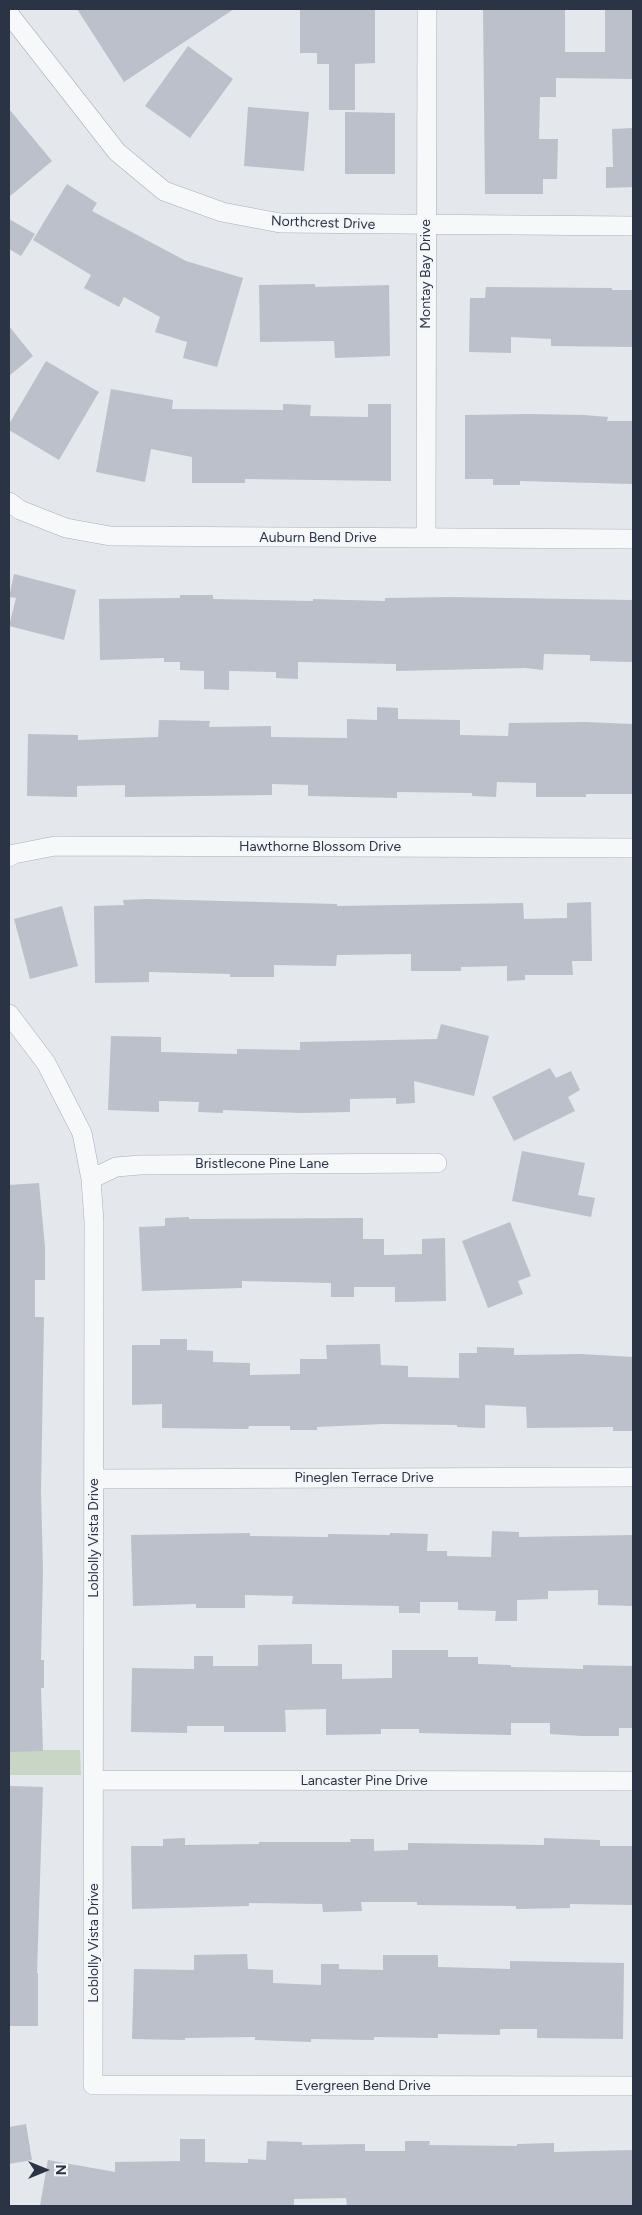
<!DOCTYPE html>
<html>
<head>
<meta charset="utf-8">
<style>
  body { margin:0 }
  #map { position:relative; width:642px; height:2215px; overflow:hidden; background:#e4e7ec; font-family:Figtree,sans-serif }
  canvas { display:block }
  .frame { position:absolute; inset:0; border:10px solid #2b3445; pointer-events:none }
  .north { position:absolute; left:20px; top:2145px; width:50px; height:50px; -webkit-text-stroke:4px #f4f6f9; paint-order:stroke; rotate:90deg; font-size:14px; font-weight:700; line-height:20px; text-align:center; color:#2b3445 }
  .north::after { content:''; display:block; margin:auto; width:18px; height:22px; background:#2b3445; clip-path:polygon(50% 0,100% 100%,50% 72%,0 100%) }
</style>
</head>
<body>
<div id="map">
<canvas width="642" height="2215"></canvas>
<div class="frame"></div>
<div class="north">N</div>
</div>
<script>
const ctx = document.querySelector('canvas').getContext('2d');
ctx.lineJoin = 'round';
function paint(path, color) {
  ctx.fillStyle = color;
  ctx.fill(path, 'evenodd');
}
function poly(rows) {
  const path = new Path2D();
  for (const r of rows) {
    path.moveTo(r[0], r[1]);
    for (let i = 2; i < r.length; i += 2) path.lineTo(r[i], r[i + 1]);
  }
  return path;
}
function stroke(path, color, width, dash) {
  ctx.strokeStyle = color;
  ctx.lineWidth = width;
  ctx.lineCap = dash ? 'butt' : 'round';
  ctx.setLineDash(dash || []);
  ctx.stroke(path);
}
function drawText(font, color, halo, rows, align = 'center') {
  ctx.font = font + ' Figtree,sans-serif';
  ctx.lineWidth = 4.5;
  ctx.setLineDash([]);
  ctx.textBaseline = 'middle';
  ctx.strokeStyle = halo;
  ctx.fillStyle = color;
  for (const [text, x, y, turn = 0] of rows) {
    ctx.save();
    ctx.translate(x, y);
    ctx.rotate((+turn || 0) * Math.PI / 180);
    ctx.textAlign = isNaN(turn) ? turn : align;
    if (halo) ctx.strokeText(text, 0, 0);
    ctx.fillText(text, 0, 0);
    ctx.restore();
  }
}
paint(poly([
  [9,1750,80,1750,81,1775,9,1775]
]), '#c9d6c5');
paint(poly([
  [77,9,234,9,124,82],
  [300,9,375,9,375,63,355,64,355,110,329,110,329,64,317,64,317,53,300,53],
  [483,9,565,9,565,52,605,52,605,9,633,9,633,79,556,78,556,97,540,97,539,139,558,139,557,179,543,179,543,194,485,194],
  [188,46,233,79,190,138,145,106],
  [248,107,309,112,304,171,244,166],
  [9,109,52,161,9,197],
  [345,112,395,113,395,174,345,174],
  [633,128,633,187,606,188,606,167,613,167,612,129],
  [67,184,97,203,92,211,186,261,243,278,217,367,183,358,187,342,155,332,160,317,124,297,119,307,84,288,91,275,33,240],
  [9,219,35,234,21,256,9,249],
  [315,284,315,287,389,285,390,356,335,358,334,341,260,342,259,285],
  [486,287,612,288,612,290,633,290,633,347,551,346,551,339,511,337,511,353,469,352,470,298,485,298],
  [9,326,33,356,9,376],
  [46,361,99,392,59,460,9,430,9,424],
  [111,389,173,400,172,409,283,410,283,404,311,405,310,416,368,417,368,404,391,404,391,481,245,479,245,483,192,483,192,457,151,449,145,482,96,472],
  [528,414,584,415,608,417,607,421,633,421,633,484,520,481,520,485,493,485,493,479,465,479,465,415],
  [14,574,76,590,64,640,9,626,16,598,9,597],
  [180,595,213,595,213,599,313,601,313,599,385,601,385,598,449,597,633,600,633,662,590,661,590,655,544,654,543,670,525,668,396,671,396,664,298,662,298,679,276,678,276,672,229,671,229,690,204,689,204,671,180,670,180,662,164,662,164,658,100,660,99,599,180,598],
  [377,707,398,708,398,719,460,720,460,735,508,736,509,723,585,722,633,724,633,794,586,794,586,797,536,797,536,783,497,782,496,797,472,796,472,793,397,792,397,798,308,796,308,785,272,784,272,795,125,797,125,785,77,786,77,797,27,796,28,734,78,735,78,740,158,737,159,720,210,721,209,727,271,726,271,737,347,738,347,719,377,720],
  [147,899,337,904,337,906,523,903,524,919,567,918,567,903,591,902,592,961,572,961,573,975,525,975,525,980,507,981,507,966,461,967,461,971,411,971,411,954,337,955,336,966,274,965,274,977,230,977,230,974,149,972,149,982,95,983,94,906,124,905,123,900],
  [62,906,78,966,30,979,14,919],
  [441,1024,489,1036,474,1096,414,1081,415,1103,396,1104,396,1098,350,1099,350,1112,301,1113,223,1110,223,1113,198,1112,199,1102,159,1101,159,1112,108,1110,111,1036,161,1037,161,1052,237,1054,237,1049,300,1050,300,1042,437,1039],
  [550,1068,556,1078,571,1071,580,1090,568,1097,575,1111,514,1141,492,1097],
  [522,1151,585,1163,578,1195,595,1198,591,1217,512,1201],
  [39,1183,45,1247,45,1280,35,1280,35,1317,44,1317,41,1491,43,1570,41,1660,44,1660,44,1688,41,1688,43,1751,9,1752,9,1185],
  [189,1217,189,1219,363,1218,363,1239,384,1239,384,1255,422,1254,422,1239,445,1238,446,1301,395,1302,395,1287,354,1287,354,1297,331,1297,331,1283,242,1281,242,1288,142,1291,139,1227,165,1226,165,1218],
  [510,1222,531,1276,518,1281,523,1294,488,1308,462,1241],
  [160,1339,187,1339,187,1350,213,1351,213,1362,250,1363,250,1375,300,1374,300,1359,327,1359,326,1345,380,1344,381,1365,408,1366,408,1377,459,1378,459,1353,477,1353,477,1347,514,1348,514,1355,581,1354,633,1357,633,1431,613,1431,613,1427,527,1428,526,1407,485,1405,485,1428,457,1427,457,1425,383,1424,317,1427,317,1430,290,1430,290,1426,249,1426,248,1429,162,1428,162,1404,132,1405,132,1345,160,1345],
  [492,1531,519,1532,519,1537,633,1535,633,1606,598,1605,598,1590,548,1591,548,1599,517,1600,517,1621,495,1621,496,1611,458,1610,458,1602,420,1602,420,1613,399,1613,399,1606,292,1604,293,1596,245,1595,245,1608,196,1608,196,1604,133,1606,131,1535,250,1533,250,1536,328,1537,328,1534,390,1535,390,1533,428,1534,427,1551,447,1551,447,1556,491,1557],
  [312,1644,312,1664,342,1664,342,1679,392,1678,392,1650,448,1650,448,1657,478,1657,478,1664,511,1665,511,1667,583,1669,583,1665,633,1666,633,1728,619,1728,619,1736,582,1736,550,1734,550,1723,511,1723,511,1735,419,1733,419,1729,381,1729,381,1734,326,1735,326,1709,285,1710,286,1732,224,1732,224,1726,187,1726,187,1733,131,1732,132,1668,194,1669,194,1656,213,1656,213,1666,258,1666,258,1645],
  [9,1786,43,1787,37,1973,38,1973,38,2026,9,2026],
  [185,1838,185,1845,259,1844,259,1842,351,1842,350,1839,374,1839,374,1851,408,1850,408,1843,544,1845,544,1838,600,1840,600,1846,633,1846,633,1905,570,1904,570,1908,516,1909,516,1906,417,1905,417,1902,361,1902,362,1911,323,1912,322,1904,249,1903,249,1906,132,1909,131,1846,163,1846,163,1839],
  [247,1954,248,1969,273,1970,273,1983,321,1985,321,1964,339,1964,339,1969,383,1970,383,1955,438,1955,438,1967,510,1969,510,1961,624,1963,623,2039,537,2038,537,2029,500,2029,500,2035,438,2034,438,2038,374,2037,374,2040,311,2039,311,2042,255,2040,255,2037,185,2038,185,2040,132,2039,134,1969,194,1970,194,1955],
  [26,2124,32,2160,9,2164,9,2127],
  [180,2139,205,2139,205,2162,248,2163,248,2159,266,2160,267,2141,302,2142,302,2145,365,2144,365,2151,405,2151,405,2141,430,2141,429,2145,517,2146,517,2144,554,2143,554,2152,633,2150,633,2206,347,2206,346,2198,294,2199,294,2206,40,2206,48,2160,115,2172,115,2162,180,2161]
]), '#bbc0ca');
const street = poly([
  [9,14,117,152,164,191,222,212,280,223,633,226],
  [9,502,20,510,66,528,110,536,633,539],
  [426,538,427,9],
  [9,857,14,854,55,846,633,848],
  [9,1014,46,1063,82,1133,91,1179,94,1222,93,2085,633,2086],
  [91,1179,116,1167,140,1165,437,1163],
  [94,1479,633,1477],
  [94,1780,633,1781]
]);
stroke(street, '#a9aeb7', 20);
stroke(street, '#f7f8fa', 19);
drawText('14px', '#2b3445', '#f4f6f9', [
  ["Northcrest Drive",323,223,2],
  ["Montay Bay Drive",426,274,-90],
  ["Auburn Bend Drive",318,538],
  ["Hawthorne Blossom Drive",320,847],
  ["Bristlecone Pine Lane",262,1164],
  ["Pineglen Terrace Drive",364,1478],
  ["Loblolly Vista Drive",94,1538,-90],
  ["Lancaster Pine Drive",364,1781],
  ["Loblolly Vista Drive",94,1943,-90],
  ["Evergreen Bend Drive",363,2086]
]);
</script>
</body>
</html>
